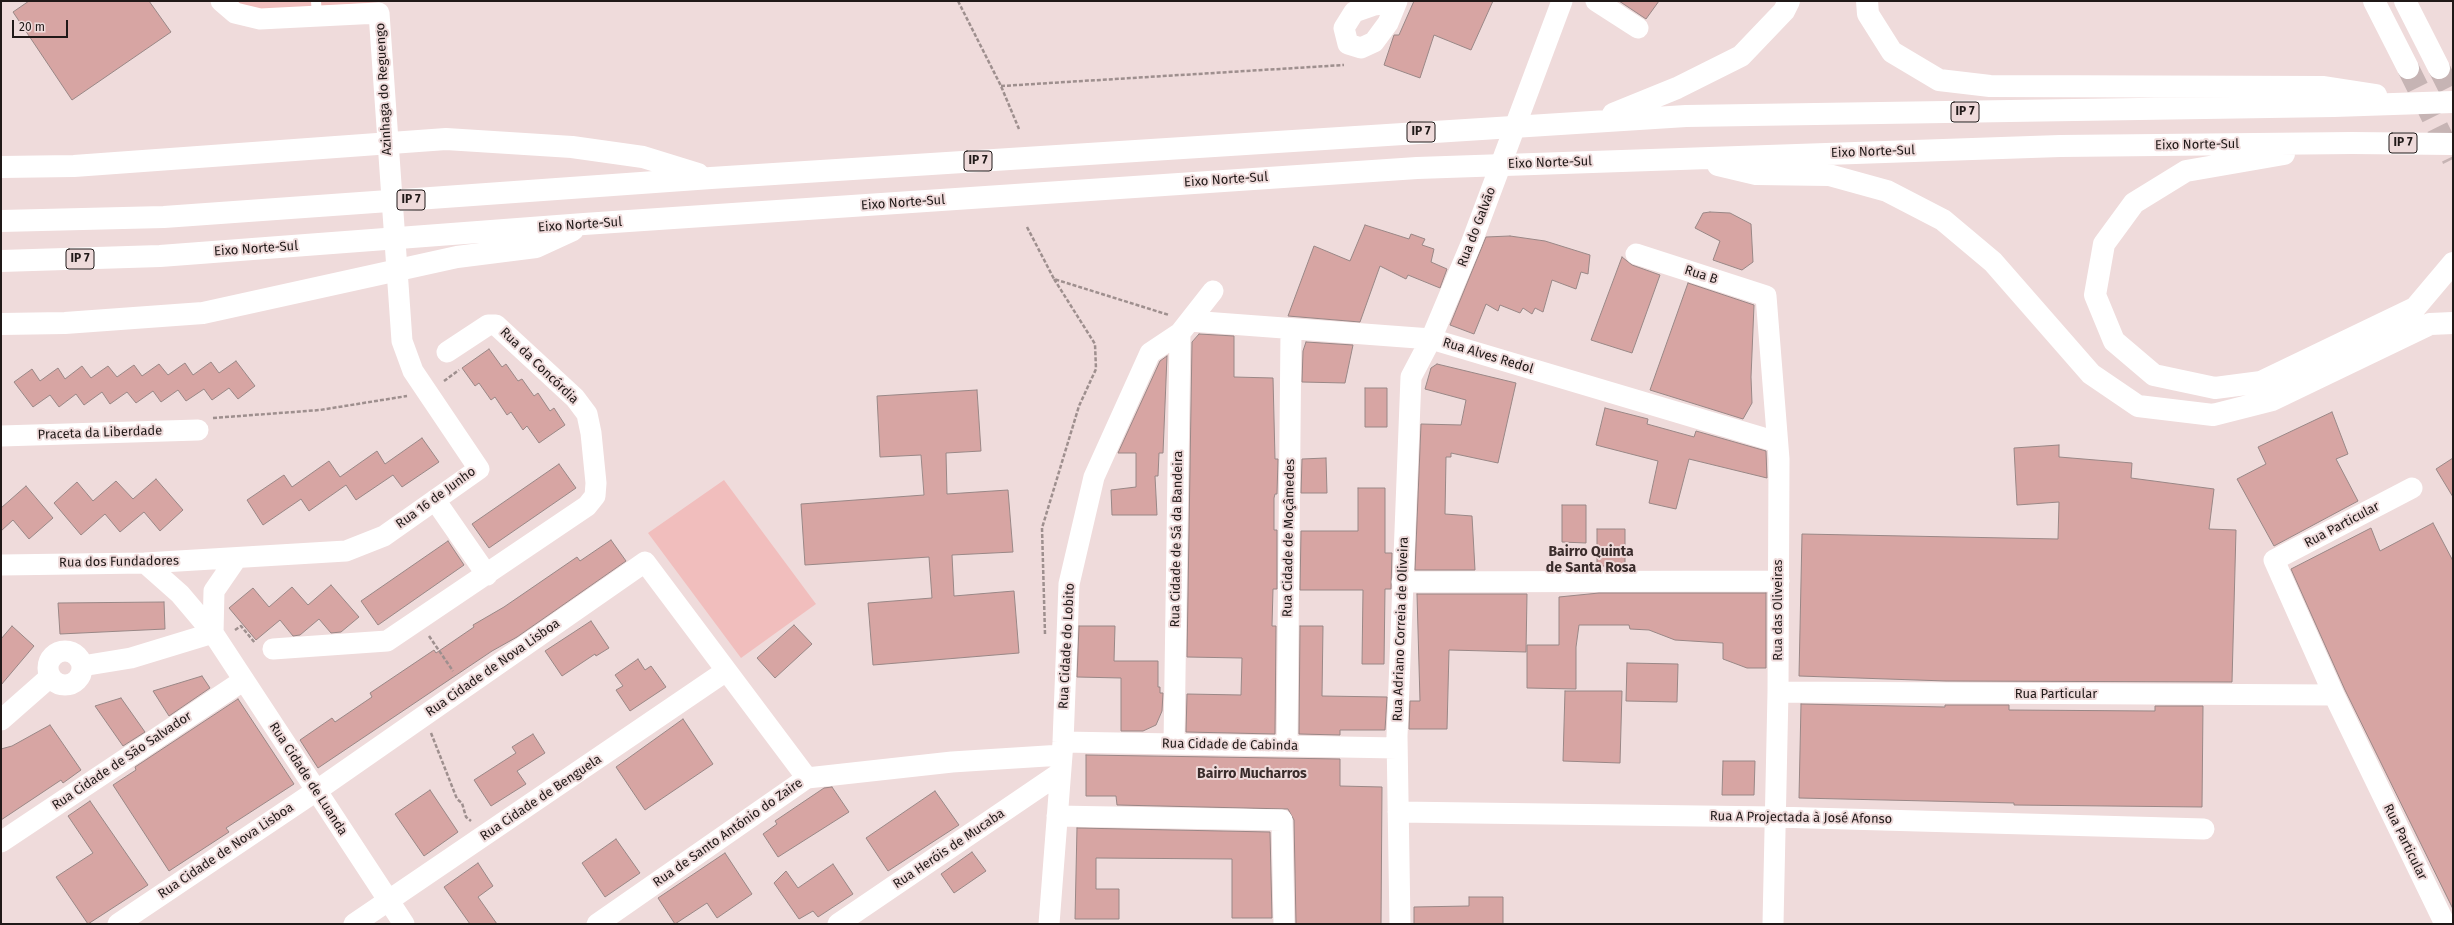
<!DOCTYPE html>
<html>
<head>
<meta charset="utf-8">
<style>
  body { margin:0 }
  #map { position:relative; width:2454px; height:925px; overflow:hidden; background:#efdbdb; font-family:"Fira Sans",sans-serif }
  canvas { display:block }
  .frame { position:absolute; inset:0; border:2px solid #201918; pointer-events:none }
  .scale { position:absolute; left:12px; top:20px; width:56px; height:18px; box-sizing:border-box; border:2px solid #201918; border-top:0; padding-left:5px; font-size:12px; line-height:14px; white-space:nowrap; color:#201918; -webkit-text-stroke:3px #efdbdb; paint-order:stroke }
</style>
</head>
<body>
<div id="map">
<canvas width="2454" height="925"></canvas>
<div class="frame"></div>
<div class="scale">20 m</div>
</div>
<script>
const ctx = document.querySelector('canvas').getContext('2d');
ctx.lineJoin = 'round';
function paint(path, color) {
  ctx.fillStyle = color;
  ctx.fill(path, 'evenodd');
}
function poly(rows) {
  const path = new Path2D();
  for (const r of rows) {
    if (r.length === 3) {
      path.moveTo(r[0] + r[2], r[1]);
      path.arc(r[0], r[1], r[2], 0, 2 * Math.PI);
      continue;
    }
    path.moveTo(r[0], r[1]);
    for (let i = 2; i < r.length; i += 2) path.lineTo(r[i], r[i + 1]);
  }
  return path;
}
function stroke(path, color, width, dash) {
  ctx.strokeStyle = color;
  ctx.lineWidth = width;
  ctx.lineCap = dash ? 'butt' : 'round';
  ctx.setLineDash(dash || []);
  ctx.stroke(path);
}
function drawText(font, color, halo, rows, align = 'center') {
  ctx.font = font + ' "Fira Sans",sans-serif';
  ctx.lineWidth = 4;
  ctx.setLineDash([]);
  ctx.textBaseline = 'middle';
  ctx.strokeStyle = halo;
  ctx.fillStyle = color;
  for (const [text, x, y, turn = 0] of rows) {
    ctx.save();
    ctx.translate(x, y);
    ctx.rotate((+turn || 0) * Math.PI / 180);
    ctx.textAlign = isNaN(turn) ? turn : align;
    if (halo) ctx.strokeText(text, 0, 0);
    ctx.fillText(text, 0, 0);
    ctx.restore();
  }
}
paint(poly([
  [235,1,394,1,268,10,246,7],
  [724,480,816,604,741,658,648,533]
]), '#f1bebd');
const building = poly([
  [29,1,149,1,171,32,72,100,13,12,29,1],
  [1414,1,1493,1,1471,50,1434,35,1420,78,1384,65,1394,35,1399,35,1414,1],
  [1619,1,1659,1,1646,19,1619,1],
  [1710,212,1730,213,1751,224,1753,262,1742,270,1713,260,1720,241,1695,228,1703,213,1710,212],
  [1365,225,1409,239,1411,234,1425,239,1422,245,1434,249,1431,262,1447,269,1440,288,1408,275,1406,279,1380,266,1360,322,1288,316,1314,246,1350,261,1365,225],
  [1510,236,1545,241,1590,255,1588,274,1581,272,1576,289,1552,280,1543,312,1535,308,1532,314,1523,308,1520,313,1500,305,1498,311,1486,304,1474,334,1450,325,1486,237,1510,236],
  [1622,257,1632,265,1660,275,1632,353,1591,340,1622,257],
  [1688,283,1754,305,1751,377,1752,403,1743,419,1650,390,1688,283],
  [1199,334,1234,336,1234,377,1273,378,1275,459,1278,459,1277,494,1275,494,1274,498,1274,530,1277,530,1277,589,1273,589,1272,626,1276,626,1275,734,1186,732,1187,694,1241,695,1242,658,1187,657,1192,342,1199,334],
  [1306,342,1353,345,1345,383,1302,382,1303,351,1306,342],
  [489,349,502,367,506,364,518,381,522,379,534,396,538,393,550,411,554,408,565,425,539,443,527,426,523,430,511,412,507,415,495,397,491,400,479,383,475,386,462,368,489,349],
  [1167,356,1163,453,1159,453,1158,476,1155,476,1157,515,1112,515,1111,490,1136,487,1136,453,1118,453,1160,361,1167,356],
  [236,361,255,386,238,399,229,388,212,400,204,389,186,401,178,390,161,402,153,391,136,403,127,392,110,404,102,392,84,405,76,394,59,407,50,395,33,407,14,382,32,369,40,381,58,368,65,379,82,366,91,378,108,366,117,377,134,365,142,376,159,364,168,375,185,363,193,375,211,362,219,373,236,361],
  [1437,364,1516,383,1498,463,1451,453,1451,457,1446,457,1445,514,1472,516,1475,570,1415,570,1421,424,1461,425,1466,400,1425,389,1431,368,1437,364],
  [1365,388,1387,388,1387,427,1365,427,1365,388],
  [977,390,981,451,946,453,947,494,1008,490,1013,552,952,555,954,596,1014,591,1019,653,873,665,868,603,932,598,929,557,805,565,801,504,924,495,921,455,880,457,877,396,977,390],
  [1605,408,1648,419,1647,424,1694,437,1696,431,1766,451,1767,478,1689,459,1676,509,1649,503,1658,461,1596,445,1605,408],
  [2332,412,2348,454,2336,459,2358,501,2274,546,2237,479,2266,464,2258,447,2332,412],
  [422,438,439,462,402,487,393,475,356,500,346,485,309,511,301,499,263,525,247,500,284,475,292,487,329,461,340,477,377,451,385,464,422,438],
  [2059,445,2059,457,2132,463,2131,478,2214,489,2209,529,2236,530,2232,682,1946,681,1799,676,1802,534,2058,539,2059,502,2017,505,2014,448,2059,445],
  [1326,458,1327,493,1301,493,1302,459,1326,458],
  [2453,458,2453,497,2436,469,2453,458],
  [559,464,576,488,489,548,472,524,559,464],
  [156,479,183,510,160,531,144,512,120,532,105,514,81,535,54,503,77,482,93,501,116,481,133,499,156,479],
  [26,486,53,518,29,539,13,520,1,531,1,508,26,486],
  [1358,488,1385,488,1385,553,1392,553,1391,589,1385,589,1384,664,1362,664,1363,590,1300,590,1301,531,1358,531,1358,488],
  [1562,505,1586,505,1586,543,1562,542,1562,505],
  [2433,523,2453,561,2453,909,2345,690,2291,569,2371,528,2380,551,2433,523],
  [1597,529,1625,529,1625,566,1597,566,1597,529],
  [611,540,626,561,517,637,492,651,318,768,300,740,332,718,335,722,372,697,370,693,434,650,436,653,474,627,473,625,504,607,577,557,580,561,611,540],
  [448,541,464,565,378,625,361,601,448,541],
  [331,585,359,617,341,632,331,633,319,619,300,635,293,636,280,620,256,640,229,608,253,588,269,607,292,587,308,605,331,585],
  [1766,593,1766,668,1747,668,1723,659,1723,643,1675,640,1649,630,1630,629,1629,625,1579,625,1576,647,1576,689,1527,688,1527,645,1559,645,1559,597,1599,593,1766,593],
  [1417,594,1527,594,1526,652,1449,650,1447,729,1409,729,1410,701,1420,701,1417,594],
  [164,602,165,629,60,634,58,603,164,602],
  [591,621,609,648,596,656,595,654,562,676,545,651,591,621],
  [794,625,812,644,775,678,757,658,794,625],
  [12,626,34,646,1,685,1,639,12,626],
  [1079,626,1115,626,1114,661,1158,661,1158,687,1160,687,1160,693,1163,693,1162,711,1156,725,1143,731,1121,731,1121,678,1077,677,1079,626],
  [1300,626,1323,626,1322,696,1387,697,1385,730,1340,730,1340,735,1299,734,1300,626],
  [638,659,645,670,651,666,666,687,630,711,616,690,623,686,615,675,638,659],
  [1627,663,1678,664,1677,702,1626,701,1627,663],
  [202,676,210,688,169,716,153,691,202,676],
  [1565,691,1622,691,1620,763,1563,761,1565,691],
  [121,698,145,732,123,746,95,706,121,698],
  [238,699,294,784,226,828,229,832,169,871,113,785,136,770,135,767,238,699],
  [1801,704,1945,707,1945,705,2009,705,2009,710,2155,711,2155,706,2203,706,2202,807,2014,805,2014,803,1799,798,1801,704],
  [683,719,713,764,645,810,616,767,683,719],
  [50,725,81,770,63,783,61,780,1,820,1,749,12,746,50,725],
  [533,734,545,753,517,771,526,784,491,806,474,780,516,753,512,747,533,734],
  [1086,755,1340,759,1340,786,1382,787,1381,924,1296,924,1294,820,1288,809,1117,805,1116,796,1086,796,1086,755],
  [1723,761,1755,761,1754,795,1722,795,1723,761],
  [832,787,849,812,778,857,763,834,777,824,775,821,824,788,832,787],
  [430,790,458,832,424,856,395,814,430,790],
  [935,791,959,825,888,871,866,838,935,791],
  [90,801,148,885,88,924,56,877,93,853,68,816,90,801],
  [1077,828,1270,832,1272,918,1232,918,1232,859,1096,858,1096,889,1119,889,1119,919,1075,919,1077,828],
  [616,839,640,873,605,897,582,863,616,839],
  [972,852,986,871,954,893,941,874,972,852],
  [725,853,752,894,717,918,707,903,675,924,658,898,725,853],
  [478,863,493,886,478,897,497,924,470,924,444,887,478,863],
  [833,864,853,894,818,917,813,911,799,919,774,883,786,871,798,888,833,864],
  [1469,897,1503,897,1503,924,1414,924,1414,907,1469,906,1469,897]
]);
paint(building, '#d7a5a3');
stroke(building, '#998786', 1);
stroke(poly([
  [2408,68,2453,159],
  [2439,68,2453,96]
]), '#c6b4b4', 22, [22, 11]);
stroke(poly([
  [958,1,1001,86,1019,129],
  [1001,86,1344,65],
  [1027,227,1054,279,1169,315],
  [444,381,459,370],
  [213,418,320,410,407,396],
  [235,630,241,626,255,643],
  [1045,634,1042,528,1079,406,1096,369,1095,344,1054,279],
  [429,636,453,671],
  [431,733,457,799,462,803,466,817,471,821]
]), '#9e8f8e', 2.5, [4, 2]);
stroke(poly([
  [316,1,317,16]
]), '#fff', 10);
stroke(poly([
  [1596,1,1638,28],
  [1396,2,1374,5,1354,12,1344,28,1348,44,1361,48,1374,42,1388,23,1397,1],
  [1636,254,1766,296,1779,459,1778,692,1773,924],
  [1190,321,1431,339,1777,442],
  [1,436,198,430],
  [2412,488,2274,560,2334,695,2445,924],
  [435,500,487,575],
  [145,563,180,594,213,633,404,924],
  [1,565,145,563,346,551,384,536,479,469,413,371,402,341,379,13,260,19,235,13,221,1],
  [1402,582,1779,581],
  [213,633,214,591,236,559],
  [273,649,387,641,587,506,595,496,596,483,591,433,587,414,575,398,496,325,488,325,447,352],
  [65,668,17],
  [82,666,131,658,213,633],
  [1778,692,2334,695],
  [1,720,50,677],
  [1063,742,1397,748],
  [1174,744,1180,333],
  [1287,746,1291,330],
  [1398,812,1775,817,2204,829],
  [1057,816,1282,820,1284,924],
  [1,842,244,680],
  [118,924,316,791,645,562,807,778],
  [354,924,726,671],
  [597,924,807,778,952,762,1062,755],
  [838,924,1060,773],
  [1049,924,1063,742,1069,584,1094,477,1150,353,1180,333,1213,291],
  [1400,924,1397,736,1411,377,1431,339,1471,244,1562,1]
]), '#fff', 21);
stroke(poly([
  [2374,1,2408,68],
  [2405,1,2439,68]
]), '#fff', 22);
stroke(poly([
  [1867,1,1868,14,1892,52,1939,80,1990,86,2324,87,2376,95],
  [1613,114,1677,88,1741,56,1784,11,1789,1],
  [2284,154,2186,171,2134,203,2104,244,2095,295,2114,341,2154,375,2215,388,2261,382,2415,308,2453,263],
  [1718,165,1756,174,1829,175,1887,191,1943,220,1993,262,2091,374,2138,406,2213,415,2272,400,2430,324,2453,323],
  [1,167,74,166,446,139,572,147,643,157,698,174],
  [1,221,164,217,711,178,1686,116,2334,106,2453,102],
  [1,261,160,256,584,224,1417,168,2060,146,2352,143,2453,144],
  [1,324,65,323,203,313,457,257,536,247,573,230]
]), '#fff', 22);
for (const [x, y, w] of [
  [1965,112,28],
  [1421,132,28],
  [2403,143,28],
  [978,161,28],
  [411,200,28],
  [80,259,28]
]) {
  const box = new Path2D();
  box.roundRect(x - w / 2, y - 10, w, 20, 3);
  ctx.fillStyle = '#efdbdb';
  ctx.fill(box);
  stroke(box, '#201918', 1);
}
drawText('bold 12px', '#201918', null, [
  ["IP 7",1965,112],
  ["IP 7",1421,132],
  ["IP 7",2403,143],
  ["IP 7",978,161],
  ["IP 7",411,200],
  ["IP 7",80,259]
]);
drawText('13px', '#201918', '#efdbdb', [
  ["Azinhaga do Reguengo",384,89,-93],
  ["Eixo Norte-Sul",2197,145,-1],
  ["Eixo Norte-Sul",1873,152,-2],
  ["Eixo Norte-Sul",1550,163,-2],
  ["Eixo Norte-Sul",1226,180,-4],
  ["Eixo Norte-Sul",903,203,-4],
  ["Eixo Norte-Sul",580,225,-4],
  ["Rua do Galvão",1477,227,-69],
  ["Eixo Norte-Sul",256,249,-4],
  ["Rua B",1701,275,18],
  ["Rua Alves Redol",1488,356,17],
  ["Rua da Concórdia",539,366,44],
  ["Praceta da Liberdade",100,433,-2],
  ["Rua 16 de Junho",436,498,-36],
  ["Rua Particular",2342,525,-28],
  ["Rua Cidade de Moçâmedes",1289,538,-89],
  ["Rua Cidade de Sá da Bandeira",1177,539,-89],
  ["Rua dos Fundadores",119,562,-1],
  ["Rua das Oliveiras",1778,610,-90],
  ["Rua Adriano Correia de Oliveira",1401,629,-88],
  ["Rua Cidade do Lobito",1067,646,-87],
  ["Rua Cidade de Nova Lisboa",493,668,-35],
  ["Rua Particular",2056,694],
  ["Rua Cidade de Cabinda",1230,745,1],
  ["Rua Cidade de São Salvador",122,761,-34],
  ["Rua Cidade de Luanda",308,779,57],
  ["Rua Cidade de Benguela",541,798,-34],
  ["Rua A Projectada à José Afonso",1801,818,1],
  ["Rua de Santo António do Zaire",728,833,-35],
  ["Rua Particular",2405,842,64],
  ["Rua Heróis de Mucaba",949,849,-34],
  ["Rua Cidade de Nova Lisboa",226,851,-34]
]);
drawText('bold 14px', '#3a2c2b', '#efdbdb', [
  ["Bairro Quinta",1591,552],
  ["de Santa Rosa",1591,568],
  ["Bairro Mucharros",1252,774]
]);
</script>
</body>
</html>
